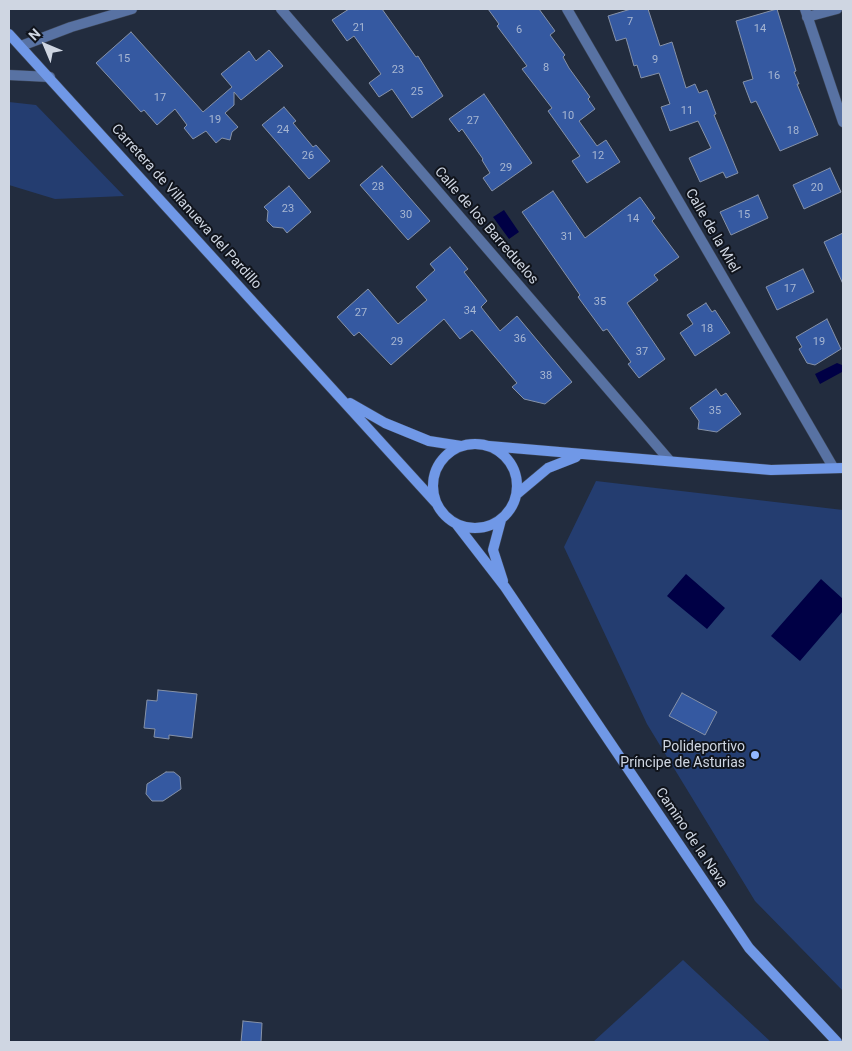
<!DOCTYPE html>
<html>
<head>
<meta charset="utf-8">
<style>
  body { margin:0 }
  #map { position:relative; width:852px; height:1051px; overflow:hidden; background:#222c3e; font-family:Roboto,sans-serif }
  canvas { display:block }
  .frame { position:absolute; inset:0; border:10px solid #cfd6e2; pointer-events:none }
  .north { position:absolute; left:20px; top:20px; width:50px; height:50px; -webkit-text-stroke:4px #10141c; paint-order:stroke; rotate:315deg; font-size:14px; font-weight:700; line-height:20px; text-align:center; color:#cfd6e2 }
  .north::after { content:''; display:block; margin:auto; width:18px; height:22px; background:#cfd6e2; clip-path:polygon(50% 0,100% 100%,50% 72%,0 100%) }
</style>
</head>
<body>
<div id="map">
<canvas width="852" height="1051"></canvas>
<div class="frame"></div>
<div class="north">N</div>
</div>
<script>
const ctx = document.querySelector('canvas').getContext('2d');
ctx.lineJoin = 'round';
function paint(path, color) {
  ctx.fillStyle = color;
  ctx.fill(path, 'evenodd');
}
function poly(rows) {
  const path = new Path2D();
  for (const r of rows) {
    if (r.length === 3) {
      path.moveTo(r[0] + r[2], r[1]);
      path.arc(r[0], r[1], r[2], 0, 2 * Math.PI);
      continue;
    }
    path.moveTo(r[0], r[1]);
    for (let i = 2; i < r.length; i += 2) path.lineTo(r[i], r[i + 1]);
  }
  return path;
}
function stroke(path, color, width, dash) {
  ctx.strokeStyle = color;
  ctx.lineWidth = width;
  ctx.lineCap = dash ? 'butt' : 'round';
  ctx.setLineDash(dash || []);
  ctx.stroke(path);
}
function drawText(font, color, halo, rows, align = 'center') {
  ctx.font = font + ' Roboto,sans-serif';
  ctx.lineWidth = 4;
  ctx.setLineDash([]);
  ctx.textBaseline = 'middle';
  ctx.strokeStyle = halo;
  ctx.fillStyle = color;
  for (const [text, x, y, turn = 0] of rows) {
    ctx.save();
    ctx.translate(x, y);
    ctx.rotate((+turn || 0) * Math.PI / 180);
    ctx.textAlign = isNaN(turn) ? turn : align;
    if (halo) ctx.strokeText(text, 0, 0);
    ctx.fillText(text, 0, 0);
    ctx.restore();
  }
}
paint(poly([
  [9,102,36,105,124,196,55,199,9,185],
  [596,481,843,510,843,991,755,901,647,724,564,547],
  [683,960,771,1042,593,1042]
]), '#243d70');
paint(poly([
  [504,210,519,232,509,239,493,217],
  [837,363,842,365,842,372,820,384,815,374],
  [686,574,725,608,707,629,667,596],
  [821,579,843,599,843,611,800,661,771,636]
]), '#000045');
const building = poly([
  [349,9,382,9,416,57,418,56,443,96,412,118,392,89,379,97,369,83,381,74,354,36,347,41,332,20,349,9],
  [488,9,539,9,555,31,550,35,565,55,563,57,569,68,590,97,588,99,595,109,579,121,597,146,606,140,620,162,587,183,572,161,580,156,548,111,552,108,522,69,527,66,497,26,499,24,488,9],
  [631,9,648,9,660,46,672,42,686,88,695,84,699,93,707,90,716,114,714,115,738,173,726,178,723,172,700,182,689,158,711,148,698,121,670,131,661,107,670,104,659,73,641,78,637,65,634,66,626,38,616,41,608,16,631,9],
  [777,9,796,71,794,72,799,84,797,84,818,135,780,151,756,101,751,103,743,82,753,79,736,21,777,9],
  [131,32,203,112,232,87,221,74,249,51,256,61,269,50,283,66,241,100,234,92,234,105,225,113,238,127,232,132,230,140,222,138,216,143,206,131,193,139,184,128,187,125,175,109,157,125,144,110,141,112,96,63,131,32],
  [484,94,532,163,492,191,483,178,490,173,482,160,483,159,462,129,459,132,449,119,484,94],
  [284,107,296,121,293,123,313,147,316,145,330,161,309,179,262,125,284,107],
  [382,166,430,221,408,240,360,185,382,166],
  [830,168,841,192,804,209,793,185,830,168],
  [289,186,311,212,287,233,283,228,273,227,267,221,268,211,264,207,289,186],
  [553,191,585,238,640,197,655,218,652,221,679,257,654,275,658,280,627,303,665,359,639,378,628,364,631,362,607,329,603,331,578,297,580,295,522,212,553,191],
  [758,195,768,218,731,235,720,212,758,195],
  [843,233,843,284,824,242,843,233],
  [450,247,468,269,464,272,487,301,481,307,500,331,517,316,572,382,545,404,524,399,512,387,517,383,472,330,460,339,444,319,391,365,359,332,354,336,337,317,368,289,398,324,427,300,416,287,435,270,430,264,450,247],
  [803,269,814,292,777,310,766,287,803,269],
  [706,303,712,312,715,310,730,333,695,356,680,333,693,324,687,315,706,303],
  [827,319,841,349,815,365,807,363,799,349,802,347,796,337,827,319],
  [716,389,721,396,726,393,741,414,717,432,698,429,699,421,690,408,716,389],
  [158,690,197,694,192,738,169,735,169,739,154,737,155,729,144,728,147,700,157,701,158,690],
  [682,693,717,712,705,735,669,716,682,693],
  [166,772,174,772,180,777,181,789,163,801,152,801,146,794,147,784,166,772],
  [243,1021,262,1023,261,1042,241,1042,243,1021]
]);
paint(building, '#3559a1');
stroke(building, '#8692a8', 1);
const street = poly([
  [281,9,670,461],
  [567,9,833,467],
  [805,9,843,122],
  [807,17,837,9],
  [21,46,71,27,132,9],
  [9,75,50,77]
]);
const secondary = poly([
  [9,34,436,503],
  [350,403,385,423,429,441,461,446],
  [475,486,42],
  [489,446,771,470,843,468],
  [517,494,548,468,576,457],
  [501,520,493,550,503,581],
  [457,525,505,587,749,948,837,1042]
]);
stroke(street, '#3e4758', 11);
stroke(secondary, '#3e4758', 11);
stroke(street, '#5872a3', 10);
stroke(secondary, '#7098e7', 10);
for (const [x, y, r, color] of [
  [755,755,5,"#92b7fd"]
]) {
  const dot = new Path2D();
  dot.arc(x, y, r, 0, 2 * Math.PI);
  ctx.fillStyle = color;
  ctx.fill(dot);
  stroke(dot, '#10141c', 2);
}
drawText('11px', '#a8b7d2', null, [
  ["7",630,22],
  ["21",359,28],
  ["14",760,29],
  ["6",519,30],
  ["15",124,59],
  ["9",655,60],
  ["8",546,68],
  ["23",398,70],
  ["16",774,76],
  ["25",417,92],
  ["17",160,98],
  ["11",687,111],
  ["10",568,116],
  ["19",215,120],
  ["27",473,121],
  ["24",283,130],
  ["18",793,131],
  ["26",308,156],
  ["12",598,156],
  ["29",506,168],
  ["28",378,187],
  ["20",817,188],
  ["23",288,209],
  ["30",406,215],
  ["15",744,215],
  ["14",633,219],
  ["31",567,237],
  ["17",790,289],
  ["35",600,302],
  ["34",470,311],
  ["27",361,313],
  ["18",707,329],
  ["36",520,339],
  ["29",397,342],
  ["19",819,342],
  ["37",642,352],
  ["38",546,376],
  ["35",715,411]
]);
drawText('14px', '#cfd6e2', '#10141c', [
  ["Carretera de Villanueva del Pardillo",186,207,48],
  ["Calle de los Barreduelos",486,226,49],
  ["Calle de la Miel",712,231,60],
  ["Camino de la Nava",691,838,56]
]);
drawText('14px', '#cfd6e2', '#10141c', [
  ["Polideportivo",745,747],
  ["Príncipe de Asturias",745,763]
], 'right');
</script>
</body>
</html>
